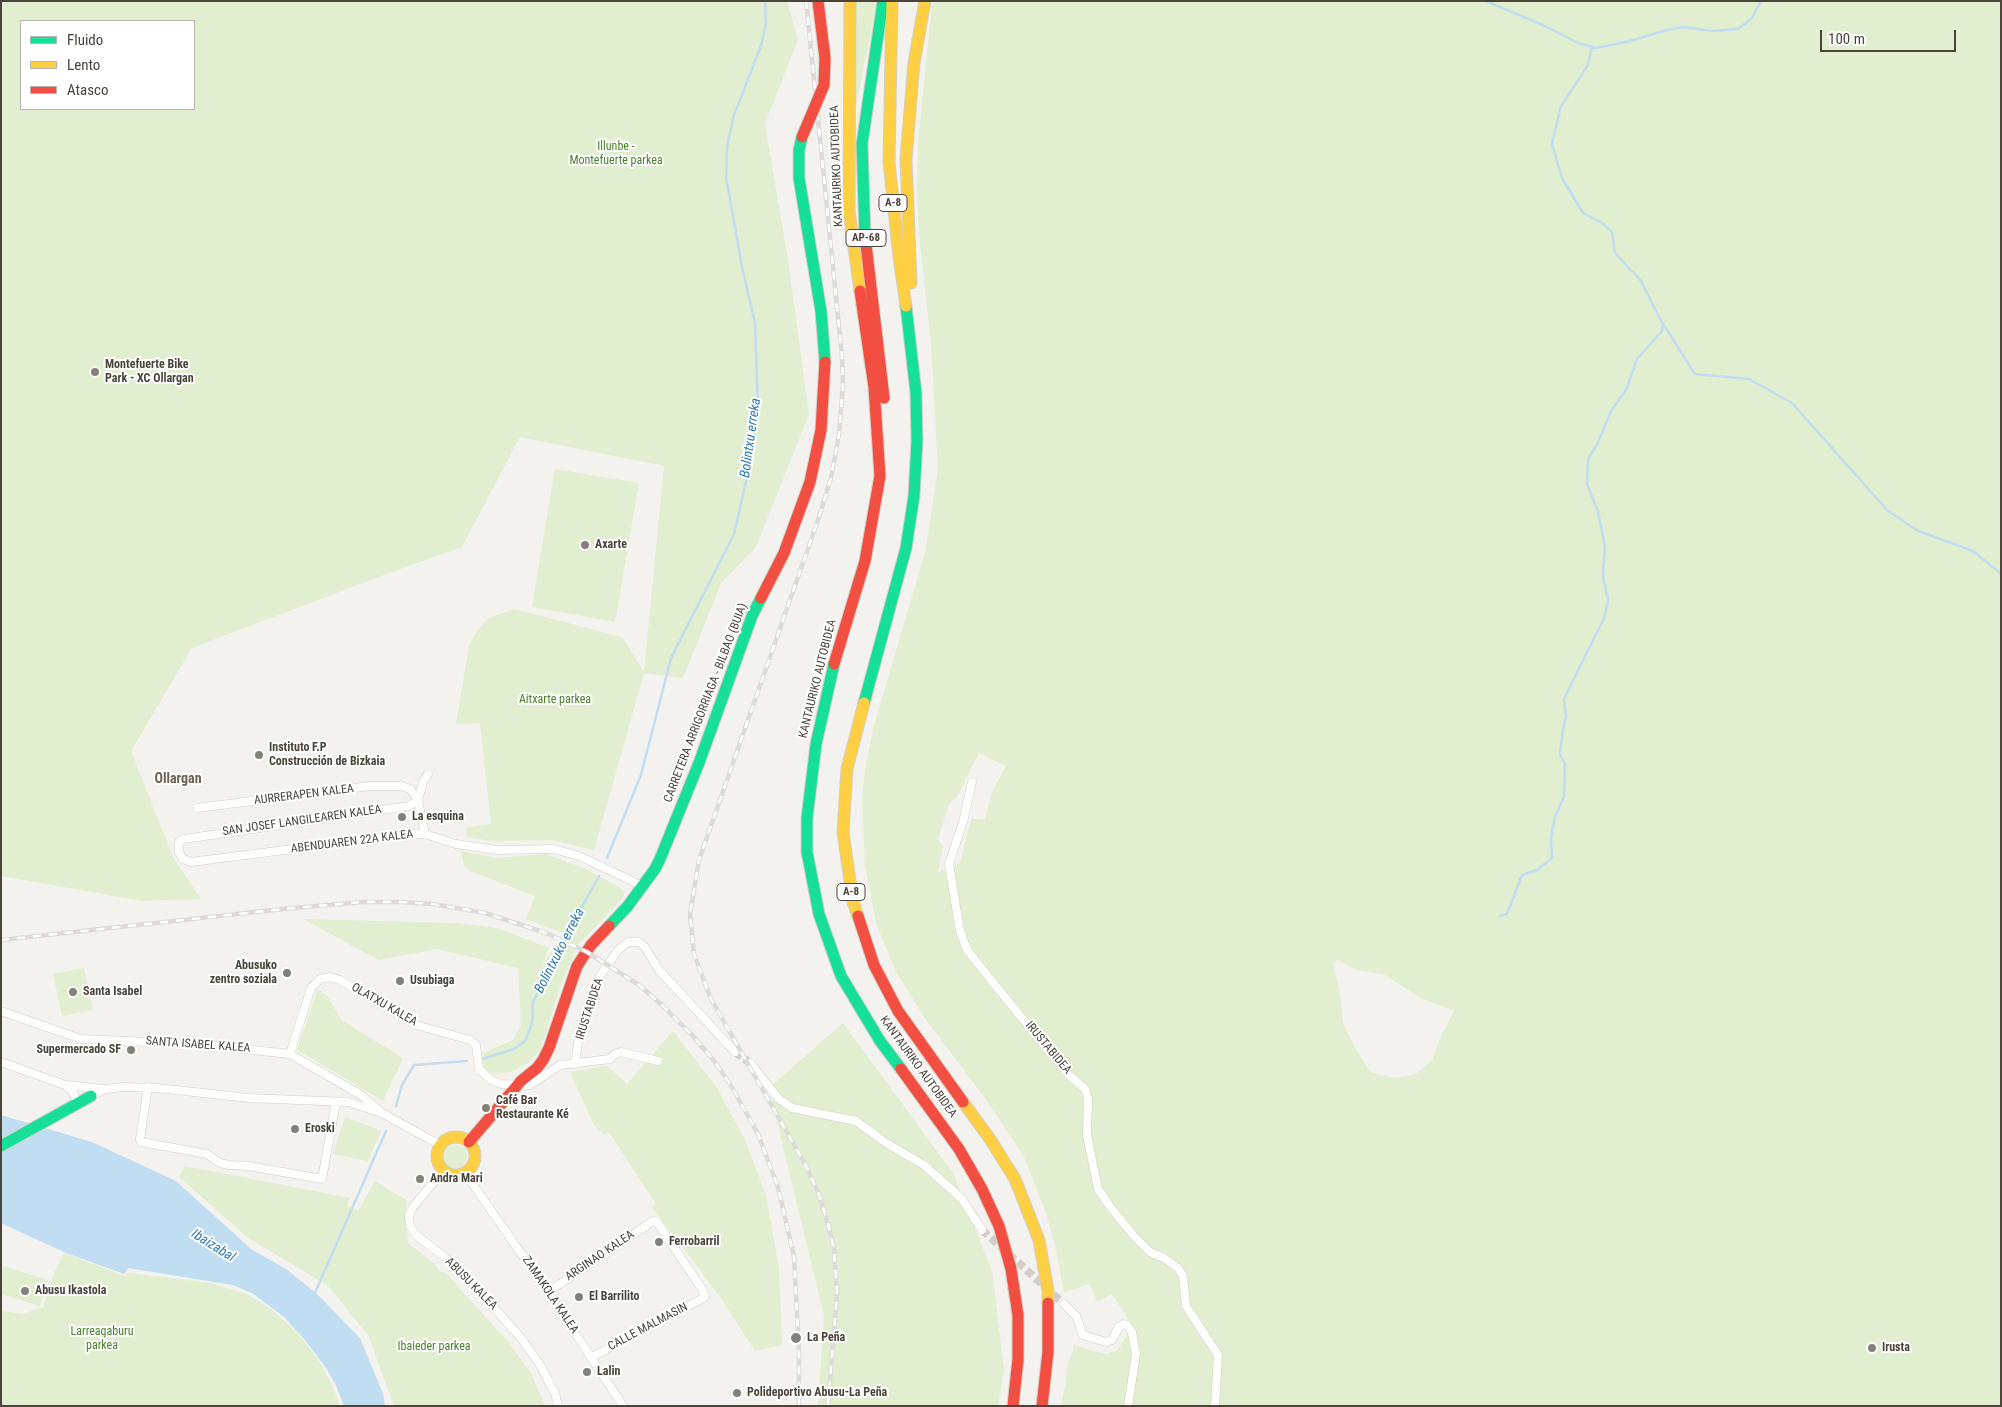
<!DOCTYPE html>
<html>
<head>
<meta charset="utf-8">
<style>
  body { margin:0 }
  #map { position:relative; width:2002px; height:1407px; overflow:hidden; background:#f4f2ee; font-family:"Roboto Condensed",sans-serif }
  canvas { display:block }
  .frame { position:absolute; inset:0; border:2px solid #4b4439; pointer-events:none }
  .legend { position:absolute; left:20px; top:20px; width:175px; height:90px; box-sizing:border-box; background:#fff; border:1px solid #b7b4b0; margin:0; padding:6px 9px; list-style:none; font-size:15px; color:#4b4439 }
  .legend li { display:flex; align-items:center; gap:10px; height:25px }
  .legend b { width:25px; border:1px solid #b7b4b0 }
  .scale { position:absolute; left:1820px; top:30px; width:136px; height:22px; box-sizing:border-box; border:2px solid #4b4439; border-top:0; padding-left:6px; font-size:15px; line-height:18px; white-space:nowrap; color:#4b4439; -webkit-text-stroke:4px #fff; paint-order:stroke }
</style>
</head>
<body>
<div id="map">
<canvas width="2002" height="1407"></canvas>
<div class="frame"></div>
<ul class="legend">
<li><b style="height:6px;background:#16e098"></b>Fluido</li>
<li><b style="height:6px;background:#ffcf43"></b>Lento</li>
<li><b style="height:6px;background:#f24e42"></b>Atasco</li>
</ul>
<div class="scale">100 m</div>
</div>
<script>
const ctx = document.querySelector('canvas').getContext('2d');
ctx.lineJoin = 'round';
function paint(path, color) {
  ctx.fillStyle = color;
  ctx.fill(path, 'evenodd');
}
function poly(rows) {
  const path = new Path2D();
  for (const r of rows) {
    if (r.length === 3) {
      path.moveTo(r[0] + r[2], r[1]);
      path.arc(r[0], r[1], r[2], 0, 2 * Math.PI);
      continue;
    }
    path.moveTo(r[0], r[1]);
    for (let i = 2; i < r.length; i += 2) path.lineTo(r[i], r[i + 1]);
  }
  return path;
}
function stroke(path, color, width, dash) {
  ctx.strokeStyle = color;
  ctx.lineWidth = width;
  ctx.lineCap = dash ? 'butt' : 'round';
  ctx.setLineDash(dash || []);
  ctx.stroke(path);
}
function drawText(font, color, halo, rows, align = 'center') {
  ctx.font = font + ' "Roboto Condensed",sans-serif';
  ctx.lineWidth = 4;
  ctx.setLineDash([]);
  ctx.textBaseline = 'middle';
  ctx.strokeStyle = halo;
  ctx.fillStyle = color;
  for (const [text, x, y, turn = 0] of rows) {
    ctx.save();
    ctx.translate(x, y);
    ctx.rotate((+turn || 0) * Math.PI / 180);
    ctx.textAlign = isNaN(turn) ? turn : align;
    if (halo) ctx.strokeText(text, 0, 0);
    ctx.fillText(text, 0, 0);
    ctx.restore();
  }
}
paint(poly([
  [1,1,787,1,798,40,765,124,788,260,809,414,756,547,721,583,683,678,644,673,594,850,552,840,491,841,467,837,466,828,491,824,480,723,456,724,469,646,476,632,489,618,514,609,622,637,644,672,664,466,520,437,462,547,389,573,192,648,131,751,173,857,201,899,142,901,1,876],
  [21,21,194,21,194,109,21,109],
  [855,1,877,1,854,117],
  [932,1,2001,1,2001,1406,1061,1406,1066,1381,1067,1364,1072,1354,1074,1344,1088,1350,1107,1354,1118,1350,1132,1325,1112,1294,1097,1302,1090,1284,1064,1292,1055,1245,1045,1210,1024,1157,985,1098,924,1017,896,972,876,923,865,865,862,799,865,769,873,729,926,549,938,468,931,344,919,234,917,188,918,145],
  [979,753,1006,766,992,792,985,819,971,819,960,863,938,872,943,846,938,840,949,804,958,795],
  [1338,959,1343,963,1357,970,1385,975,1419,997,1454,1011,1441,1036,1432,1061,1416,1074,1395,1078,1370,1072,1353,1044,1343,1023,1340,994,1333,964],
  [555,469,639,483,615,622,532,607],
  [461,851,496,858,546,854,586,869,624,890,624,895,620,901,578,945,562,982,540,1050,528,1063,511,1072,493,1074,484,1067,484,1053,513,1040,521,1026,518,968,437,949,379,960,303,919,457,923,497,928,549,948,542,966,563,933,526,919,535,896,470,871,464,865],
  [84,968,93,1010,62,1016,53,974],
  [318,989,328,997,341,1020,403,1058,383,1101,297,1050],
  [843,1023,953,1173,992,1271,1004,1369,998,1406,818,1406,824,1316,769,1088],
  [673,1031,717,1088,745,1140,766,1195,779,1269,782,1345,755,1351,721,1298,652,1207,656,1204,609,1132,604,1135,594,1125,570,1072,607,1066,627,1084],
  [345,1117,381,1131,368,1161,333,1154],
  [455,1157,12],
  [185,1166,350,1198,347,1205,358,1211,375,1181,406,1200,408,1243,435,1264,440,1272,446,1273,508,1342,531,1373,545,1406,394,1406,368,1335,328,1286,247,1237,179,1177],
  [64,1253,125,1276,130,1273,211,1283,247,1294,272,1310,296,1331,319,1361,332,1385,340,1406,1,1406,1,1311,23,1314,43,1307,53,1275],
  [3,1266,48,1280,40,1306,1,1294,1,1273]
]), '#e1eecf');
paint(poly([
  [1,1115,92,1142,176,1181,251,1249,286,1269,315,1292,360,1338,383,1394,385,1406,344,1406,335,1383,324,1365,304,1339,284,1317,252,1293,233,1285,128,1268,124,1274,66,1253,1,1223]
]), '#c0ddf1');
stroke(poly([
  [1486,1,1545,26,1578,43,1596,48,1630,41,1663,31,1683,27,1712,31,1738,29,1752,18,1761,1],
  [1592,47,1588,65,1561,106,1552,144,1562,178,1583,213,1602,223,1612,232,1615,253,1641,281,1660,319,1695,374,1749,379,1792,403,1887,510,1918,531,1973,551,2001,574],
  [607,858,641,775,671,658,734,534,752,455,758,408,755,323,742,267,726,177,727,146,734,115,761,46,766,24,765,1],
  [1500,916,1507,914,1522,875,1537,870,1552,858,1551,838,1555,817,1564,797,1565,765,1560,754,1563,729,1566,717,1564,699,1604,618,1608,601,1603,576,1605,546,1598,512,1587,484,1588,459,1598,443,1611,411,1626,390,1637,359,1661,332,1663,326],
  [482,1059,514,1049,525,1041,532,1023,533,1002,569,930,599,876],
  [396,1106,402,1085,414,1065,467,1061],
  [314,1295,386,1131]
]), '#c0ddf1', 2.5);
stroke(poly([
  [735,1052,750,1063],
  [982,1230,1064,1304]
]), '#d2cfca', 8, [8, 4]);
const street = poly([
  [972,782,963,822,949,864,960,931,967,950,1008,1001,1068,1074,1085,1089,1088,1098,1087,1135,1098,1189,1111,1208,1134,1236,1150,1252,1164,1258,1178,1268,1183,1276,1186,1306,1218,1355,1215,1406],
  [418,800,409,806,184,839,179,842,179,853,183,859,191,862,410,834,425,834,456,844,497,850,554,849,579,856,643,886],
  [418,800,423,782,428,774],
  [197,808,370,786,402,786,410,789,418,800,425,834],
  [1,1011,81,1039,196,1044,290,1054,361,1095,382,1113],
  [290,1054,311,988,320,979,330,977,340,980,416,1025,470,1040,476,1045,479,1069,491,1080,501,1084,530,1085,560,1065,610,1059,615,1054,621,1052,658,1061],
  [1,1062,65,1085,105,1089],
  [750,1063,778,1098,792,1108,856,1121,886,1143,924,1165,962,1199,982,1230],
  [575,1064,578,1043,600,976,618,950,628,942,639,942,644,946,659,970,735,1052],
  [65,1085,73,1092,77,1103],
  [148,1087,140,1139,141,1142,207,1154,220,1163,229,1165,249,1166,322,1179,336,1102],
  [91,1096,106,1089,123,1087,157,1088,249,1098,348,1102,382,1113,440,1145],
  [443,1171,413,1207,409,1215,410,1226,416,1235,446,1258,479,1291,521,1338,540,1365,555,1393,558,1406],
  [465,1173,548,1292,623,1406],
  [548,1292,653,1221,657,1222,702,1289,705,1297,592,1357],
  [1064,1304,1076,1316,1083,1335,1106,1342,1112,1340,1119,1327,1123,1324,1127,1325,1132,1332,1136,1354,1128,1406]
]);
const fast = poly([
  [802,137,799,150,799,178,821,311,825,362],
  [865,236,862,144,883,1],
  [834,664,816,744,807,818,807,852,819,914,841,976,880,1041,901,1069],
  [864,703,906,548,914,496,917,441,916,393,906,306],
  [609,926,627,907,655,869,660,859,699,763,752,616,761,598],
  [1,1146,91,1096]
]);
const slow = poly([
  [850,1,849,211,860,291],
  [892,1,889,162,899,257,906,306],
  [911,283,906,159,914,63,925,1],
  [858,916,853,902,843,832,847,769,864,703],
  [963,1102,990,1139,1015,1179,1039,1240,1048,1291,1048,1303],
  [456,1156,19]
]);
const jam = poly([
  [818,1,825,58,824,85],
  [865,236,884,398],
  [761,598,784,553,810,482,821,430,825,362],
  [834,664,865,561,880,476,874,387,860,291],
  [858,916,874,965,898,1011,963,1102],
  [901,1069,959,1149,982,1189,999,1226,1011,1269,1018,1315,1018,1359,1013,1406],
  [469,1142,521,1081,537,1068,543,1060,549,1048,577,966,591,945,609,926],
  [1042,1406,1048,1352,1048,1303]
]);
stroke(street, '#d2d0cb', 9);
stroke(fast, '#d3cfc5', 13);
stroke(slow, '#d3cfc5', 13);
stroke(jam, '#d3cfc5', 13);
stroke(street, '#fdfdfc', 8);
stroke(fast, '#16e098', 11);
stroke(slow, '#ffcf43', 11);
stroke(jam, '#f24e42', 11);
const rail = poly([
  [806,1,842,356,843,385,839,434,831,478,819,517,699,860,690,914,694,954,711,999,805,1164,818,1192,828,1224,834,1249,837,1293,828,1406],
  [1,940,283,909,363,902,401,902,433,904,485,913,546,933,587,952,639,985,664,1007,692,1035,715,1062,730,1084,758,1134,778,1187,794,1257,799,1351,799,1406]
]);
stroke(rail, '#dbdbda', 4.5);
stroke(rail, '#fff', 2.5, [8]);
const jamBridge = poly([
  [802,137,824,85]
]);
stroke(jamBridge, '#d3cfc5', 13, []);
stroke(jamBridge, '#f24e42', 11);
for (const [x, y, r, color] of [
  [95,372,5,"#868178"],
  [585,545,5,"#868178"],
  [259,755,5,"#868178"],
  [402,817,5,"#868178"],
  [287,973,5,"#868178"],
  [400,981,5,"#868178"],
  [73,992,5,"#868178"],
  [131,1050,5,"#868178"],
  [486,1108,5,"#868178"],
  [295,1129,5,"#868178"],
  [420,1179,5,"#868178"],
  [659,1242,5,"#868178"],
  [25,1291,5,"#868178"],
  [579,1297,5,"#868178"],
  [796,1338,6,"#868178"],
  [1872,1348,5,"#868178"],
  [587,1372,5,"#868178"],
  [737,1393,5,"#868178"]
]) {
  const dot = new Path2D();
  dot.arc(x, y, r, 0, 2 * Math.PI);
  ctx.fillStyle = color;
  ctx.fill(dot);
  stroke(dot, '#fff', 2);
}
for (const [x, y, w] of [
  [893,203,28],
  [866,238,40],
  [851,892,28]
]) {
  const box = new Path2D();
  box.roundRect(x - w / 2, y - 8.5, w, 17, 4);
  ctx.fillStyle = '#fff';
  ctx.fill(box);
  stroke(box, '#4b4439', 1);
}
drawText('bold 11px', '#4b4439', null, [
  ["A-8",893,203],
  ["AP-68",866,238],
  ["A-8",851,892]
]);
drawText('12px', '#4a7f2a', '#fff', [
  ["Illunbe -",616,147],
  ["Montefuerte parkea",616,161],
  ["Aitxarte parkea",555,700],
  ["Larreagaburu",102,1332],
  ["parkea",102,1346],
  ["Ibaieder parkea",434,1347]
]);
drawText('12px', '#4b4439', '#fff', [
  ["KANTAURIKO AUTOBIDEA",837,166,-92],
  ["KANTAURIKO AUTOBIDEA",818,679,-76],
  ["CARRETERA ARRIGORRIAGA - BILBAO (BUIA)",706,703,-69],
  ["AURRERAPEN KALEA",304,795,-7],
  ["SAN JOSEF LANGILEAREN KALEA",302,821,-8],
  ["ABENDUAREN 22A KALEA",352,842,-7],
  ["OLATXU KALEA",384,1005,30],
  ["IRUSTABIDEA",590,1009,-72],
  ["SANTA ISABEL KALEA",198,1045,4],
  ["IRUSTABIDEA",1048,1048,50],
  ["KANTAURIKO AUTOBIDEA",918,1067,54],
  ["ARGINAO KALEA",600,1256,-34],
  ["ABUSU KALEA",471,1284,45],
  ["ZAMAKOLA KALEA",550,1295,56],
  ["CALLE MALMASIN",648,1327,-28]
]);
drawText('bold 12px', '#4b4439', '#fff', [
  ["Montefuerte Bike",105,365],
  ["Park - XC Ollargan",105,379],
  ["Axarte",595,545],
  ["Instituto F.P",269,748],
  ["Construcción de Bizkaia",269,762],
  ["La esquina",412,817],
  ["Abusuko",277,966,"right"],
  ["zentro soziala",277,980,"right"],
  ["Usubiaga",410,981],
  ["Santa Isabel",83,992],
  ["Supermercado SF",121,1050,"right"],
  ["Café Bar",496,1101],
  ["Restaurante Ké",496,1115],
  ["Eroski",305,1129],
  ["Andra Mari",430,1179],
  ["Ferrobarril",669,1242],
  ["Abusu Ikastola",35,1291],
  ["El Barrilito",589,1297],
  ["La Peña",807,1338],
  ["Irusta",1882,1348],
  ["Lalin",597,1372],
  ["Polideportivo Abusu-La Peña",747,1393]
], 'left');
drawText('italic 14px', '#2e7ab2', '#fff', [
  ["Bolintxu erreka",751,438,-82],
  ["Bolintxuko erreka",560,951,-63],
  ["Ibaizabal",213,1246,32]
]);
drawText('bold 14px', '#6e6250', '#fff', [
  ["Ollargan",178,779]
]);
</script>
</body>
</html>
